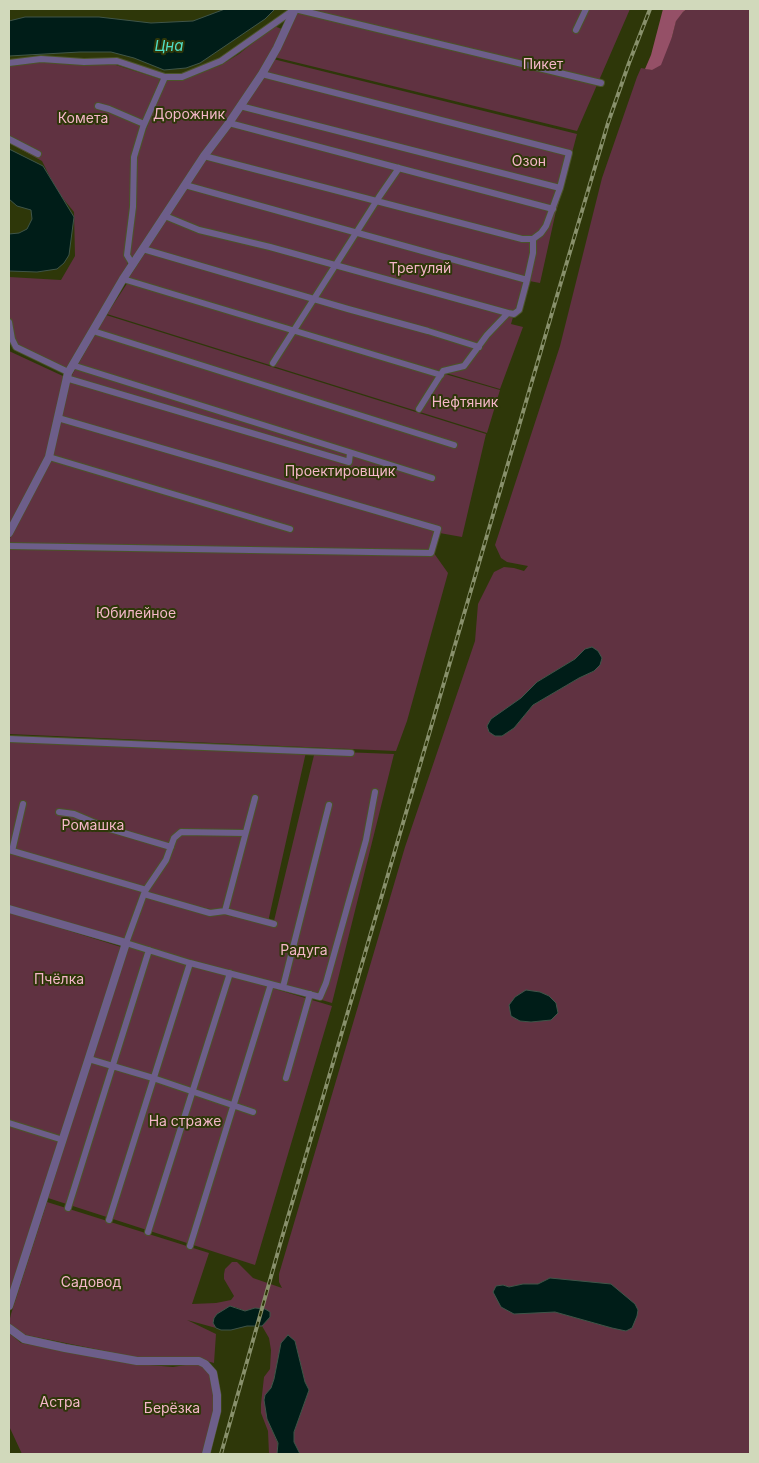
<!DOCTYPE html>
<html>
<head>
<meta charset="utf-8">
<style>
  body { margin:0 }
  #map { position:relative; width:759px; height:1463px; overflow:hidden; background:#2e3709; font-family:Inter,sans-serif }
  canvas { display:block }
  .frame { position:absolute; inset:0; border:10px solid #d1d9bb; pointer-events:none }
</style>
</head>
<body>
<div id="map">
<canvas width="759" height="1463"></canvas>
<div class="frame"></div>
</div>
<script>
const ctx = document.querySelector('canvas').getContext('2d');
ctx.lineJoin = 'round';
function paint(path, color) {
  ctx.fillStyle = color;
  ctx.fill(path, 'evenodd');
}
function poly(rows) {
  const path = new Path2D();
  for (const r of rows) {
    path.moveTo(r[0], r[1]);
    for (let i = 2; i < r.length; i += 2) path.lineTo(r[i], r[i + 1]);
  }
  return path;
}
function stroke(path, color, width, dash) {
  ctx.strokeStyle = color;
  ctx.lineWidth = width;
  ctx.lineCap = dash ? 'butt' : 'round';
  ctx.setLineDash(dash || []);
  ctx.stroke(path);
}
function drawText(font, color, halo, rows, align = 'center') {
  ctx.font = font + ' Inter,sans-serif';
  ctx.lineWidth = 4;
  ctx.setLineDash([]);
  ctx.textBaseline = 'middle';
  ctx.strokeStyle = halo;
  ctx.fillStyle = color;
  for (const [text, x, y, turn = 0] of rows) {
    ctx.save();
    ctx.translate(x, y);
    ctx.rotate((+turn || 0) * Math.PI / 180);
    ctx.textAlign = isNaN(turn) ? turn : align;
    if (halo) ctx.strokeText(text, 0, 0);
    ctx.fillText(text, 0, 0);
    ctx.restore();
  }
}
paint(poly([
  [298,9,630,9,577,131,274,57],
  [687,9,750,9,750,1454,300,1454,294,1442,294,1432,309,1390,305,1382,295,1341,281,1343,274,1379,271,1388,265,1395,267,1419,278,1444,277,1454,269,1454,268,1431,261,1413,261,1404,264,1377,270,1369,271,1350,269,1338,262,1326,270,1317,255,1308,245,1311,235,1307,213,1323,216,1328,187,1320,216,1334,214,1363,191,1357,155,1361,26,1335,19,1333,9,1323,11,1314,47,1202,209,1253,192,1304,216,1303,231,1300,234,1296,224,1279,224,1274,225,1269,232,1262,237,1262,253,1278,282,1288,279,1282,279,1274,405,847,475,641,478,604,494,572,504,567,514,568,524,571,528,566,507,562,501,558,495,545,560,346,602,178,637,77,641,68,652,70,672,37,676,20,683,12],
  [585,649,594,671,579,678,533,705,514,728,502,736,521,698,537,682,575,659],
  [550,1278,612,1328,555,1312,541,1312,503,1285,509,1287,523,1284,538,1284],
  [274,26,282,29,283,32,258,75,135,257,128,255,136,157,150,119,166,80,183,79,221,65,239,54],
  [273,59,577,134,557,209,231,122],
  [100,60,160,79,131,157,129,232,126,256,128,267,67,370,13,343,9,315,9,277,61,280,75,256,74,212,57,191,42,161,9,143,9,63],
  [230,125,556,211,540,283,524,280,511,324,523,327,500,389,128,279,206,159,212,152],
  [128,282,500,390,487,433,107,314],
  [106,315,486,434,462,537,434,532,431,549,448,573,407,721,396,751,9,734,9,540,52,456,67,384],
  [9,351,65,377,49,445,44,460,9,529],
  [9,738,306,752,268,922,143,894,145,898,273,925,315,751,394,754,332,1003,9,908],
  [9,912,121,947,63,1138,9,1120],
  [128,945,332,1006,255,1265,48,1198],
  [9,1123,63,1140,9,1303],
  [9,1333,21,1343,138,1364,173,1367,198,1363,212,1374,215,1411,202,1454,22,1454,9,1426]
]), '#603241');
paint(poly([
  [663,9,687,9,683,12,676,21,672,37,661,65,652,70,645,69,651,55]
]), '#955067');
const water = poly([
  [225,9,275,9,265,19,200,63,186,68,164,70,134,58,111,52,80,52,9,56,9,21,25,17,99,17,151,23,193,21,225,9],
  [9,149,43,166,74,217,69,255,64,263,57,269,37,272,9,271,9,234,19,233,27,229,32,219,31,210,17,206,9,199,9,149],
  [592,647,598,651,602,658,600,665,594,671,579,678,533,705,514,728,502,736,495,736,489,732,487,726,491,719,521,698,537,682,575,659,585,649,592,647],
  [526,990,540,992,549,996,556,1003,558,1013,551,1020,531,1022,520,1021,511,1016,509,1005,515,997,526,990],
  [550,1278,611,1284,635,1304,638,1310,637,1316,632,1328,626,1331,612,1328,555,1312,514,1314,501,1307,493,1292,496,1286,503,1285,509,1287,523,1284,538,1284,550,1278],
  [230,1306,245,1311,255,1308,265,1309,270,1312,270,1317,262,1326,247,1326,231,1330,221,1330,216,1328,213,1323,214,1318,217,1314,230,1306],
  [288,1335,295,1341,305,1382,309,1390,294,1432,294,1442,300,1454,277,1454,278,1443,267,1419,264,1400,265,1395,271,1388,274,1379,281,1343,288,1335]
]);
paint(water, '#001d18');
stroke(water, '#3f5549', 1);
const minor = poly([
  [576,30,586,9],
  [9,63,41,59,84,62,117,61,165,77,182,77,221,61,295,9,601,83],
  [98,106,109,109,144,124],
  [240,106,560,188],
  [229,123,553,209],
  [9,139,38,154],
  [204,156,522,239,533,239,541,233,546,226,560,188,569,153,262,74],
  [185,185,527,280],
  [165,216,199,230,270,247,508,313,487,335,464,366,443,371,419,409],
  [143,249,348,309,428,331,479,347],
  [133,265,127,255,133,207,134,157,143,127,165,77],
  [123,279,441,375],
  [508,313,514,314,519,310,527,280,533,253,533,239],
  [9,322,12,339,16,347,68,372],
  [93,331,454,445],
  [273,363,379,197,399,168],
  [72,365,432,478],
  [66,378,349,462,350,453],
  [49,457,290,529],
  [9,546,431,553,438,529,58,418],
  [9,739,351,753],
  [255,798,225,911,274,924],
  [59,812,74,814,107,828,171,847],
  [245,833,181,832,174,838,166,860,145,891,126,943,190,963,320,997,326,983,366,840,375,792],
  [9,850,146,890],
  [12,851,23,804],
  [144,894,210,913,225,911],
  [283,987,329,805],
  [89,1059,153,1078,253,1112],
  [286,1078,310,994],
  [9,1123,63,1140],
  [68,1208,149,950],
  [109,1220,190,963],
  [148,1232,230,973],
  [190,1246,271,984]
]);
const tertiary = poly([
  [9,533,49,457,68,373,123,279,204,156,229,123,262,74,277,48,295,9],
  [9,909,126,943,9,1306],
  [9,1328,24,1339,65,1348,137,1361,199,1361,205,1364,213,1373,217,1395,217,1411,206,1454]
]);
stroke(minor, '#4b5429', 8);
stroke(tertiary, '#4b5429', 9);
stroke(minor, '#6d5e8a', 6);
stroke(tertiary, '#6d5e8a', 8);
const rail = poly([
  [221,1454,281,1241,554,306,608,123,629,63,650,9]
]);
stroke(rail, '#88906b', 4);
stroke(rail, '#2e3709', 2, [5.5]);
drawText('14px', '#f5b7c9', '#2e3709', [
  ["Пикет",543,65],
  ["Дорожник",189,115],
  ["Комета",83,119],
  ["Озон",529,162],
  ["Трегуляй",420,269],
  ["Нефтяник",465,403],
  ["Проектировщик",340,472],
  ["Юбилейное",136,614],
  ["Ромашка",93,826],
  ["Радуга",304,951],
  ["Пчёлка",59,980],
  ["На страже",185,1122],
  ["Садовод",91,1283],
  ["Астра",60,1403],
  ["Берёзка",172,1409]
]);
drawText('italic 15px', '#50dec6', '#2e3709', [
  ["Цна",169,46]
]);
</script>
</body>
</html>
